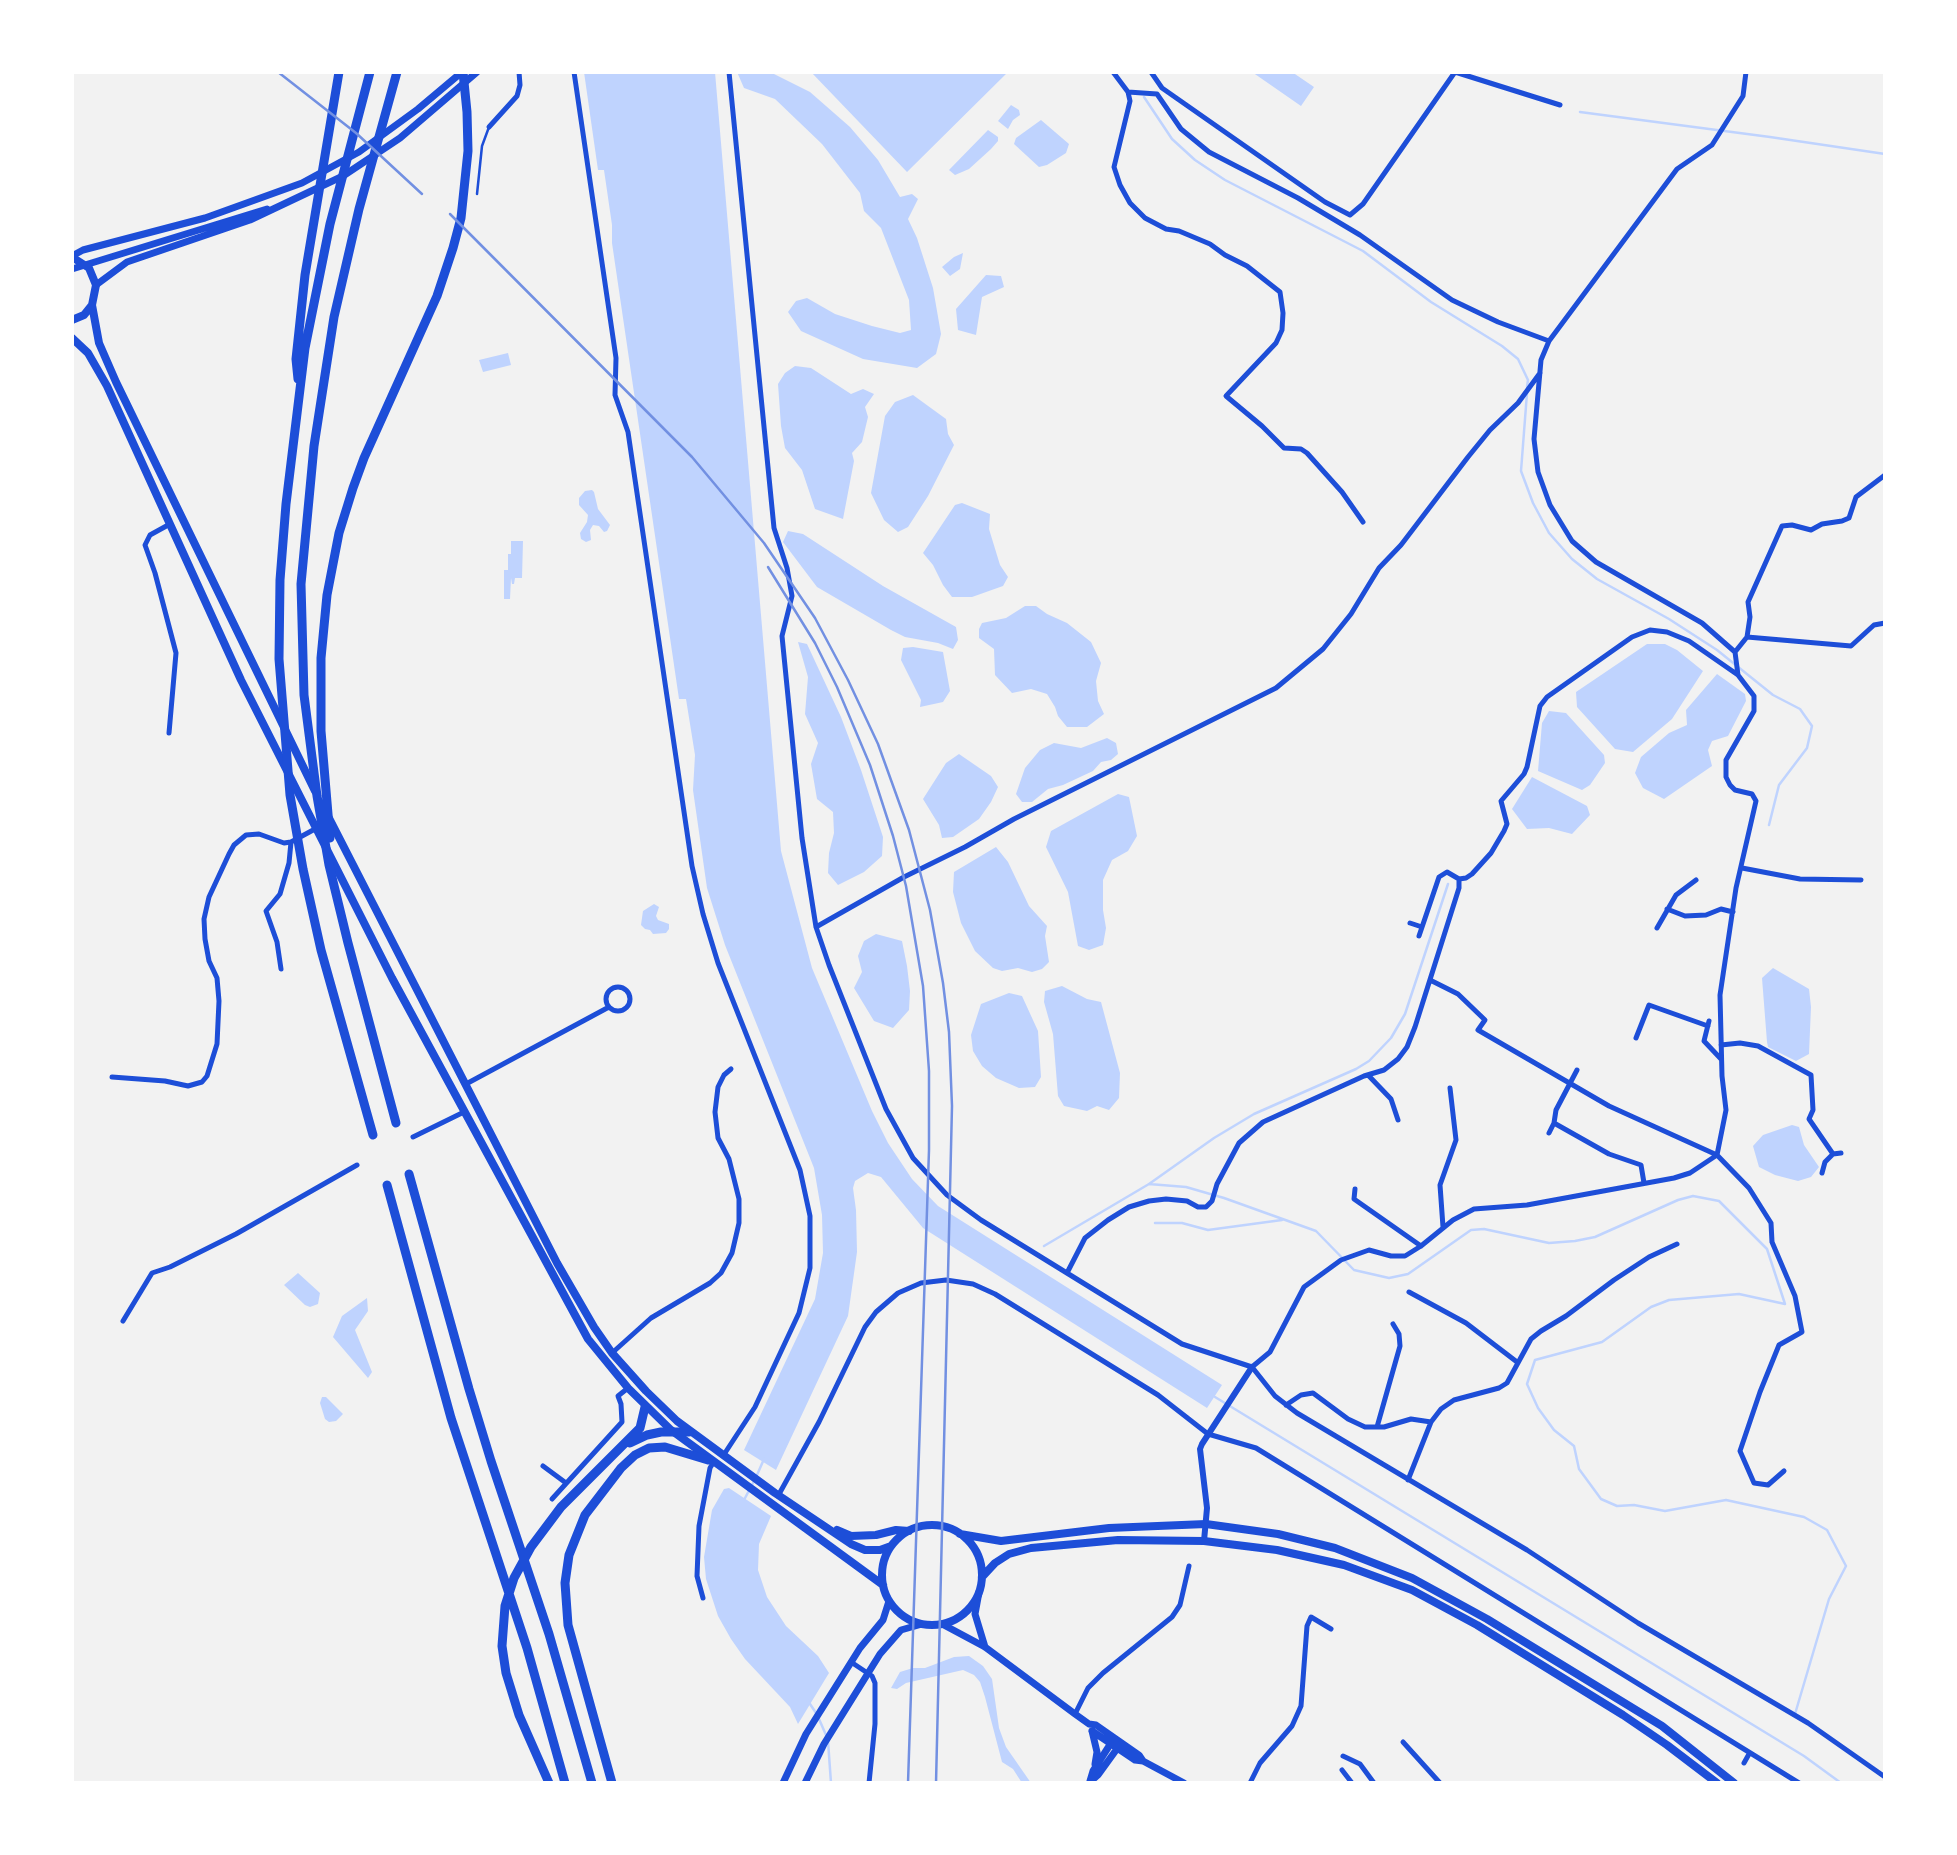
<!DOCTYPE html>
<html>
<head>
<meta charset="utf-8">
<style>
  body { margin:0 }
  #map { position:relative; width:1957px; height:1855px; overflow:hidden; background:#f2f2f2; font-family:"DM Sans",sans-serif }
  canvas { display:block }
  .frame { position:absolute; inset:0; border:74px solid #fff; pointer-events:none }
</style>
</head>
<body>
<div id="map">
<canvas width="1957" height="1855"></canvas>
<div class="frame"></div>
</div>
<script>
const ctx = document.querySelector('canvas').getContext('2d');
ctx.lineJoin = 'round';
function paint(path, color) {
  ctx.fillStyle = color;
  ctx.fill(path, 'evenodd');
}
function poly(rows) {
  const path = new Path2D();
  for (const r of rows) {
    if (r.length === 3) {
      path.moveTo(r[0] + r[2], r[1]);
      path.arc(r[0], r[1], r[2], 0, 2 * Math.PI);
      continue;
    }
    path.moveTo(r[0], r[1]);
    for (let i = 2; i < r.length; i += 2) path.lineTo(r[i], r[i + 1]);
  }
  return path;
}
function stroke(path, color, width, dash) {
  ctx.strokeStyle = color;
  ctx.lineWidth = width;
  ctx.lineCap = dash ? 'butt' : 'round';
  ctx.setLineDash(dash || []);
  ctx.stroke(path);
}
paint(poly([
  [584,72,715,72,781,851,812,968,872,1111,888,1143,912,1179,938,1206,1222,1385,1207,1408,923,1228,881,1177,868,1173,855,1181,853,1188,856,1210,857,1252,848,1316,776,1470,744,1450,815,1299,823,1253,822,1215,814,1168,725,945,707,888,693,790,695,755,686,699,679,699,612,243,612,225,604,170,598,170],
  [737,72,770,72,810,92,850,127,878,160,900,197,912,194,918,199,908,219,917,238,933,288,941,334,936,354,917,368,863,359,801,331,788,312,796,301,807,298,835,314,872,326,900,333,911,330,909,300,881,228,864,211,860,193,822,144,775,99,744,88],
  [811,72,1008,72,907,172],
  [1252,72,1292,72,1314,87,1301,106],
  [1011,105,1019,110,1020,115,1013,120,1008,129,998,121],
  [1041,120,1069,144,1066,153,1047,165,1039,167,1014,144,1016,138],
  [988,130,998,137,998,141,991,149,969,169,955,175,949,170],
  [963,253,960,269,950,276,942,267,954,257],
  [986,275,1001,276,1004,287,982,297,976,335,958,330,956,309],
  [508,353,511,365,483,372,479,360],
  [795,366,811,368,851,394,863,389,874,394,865,407,868,417,862,442,852,453,854,461,843,519,815,509,802,470,785,448,781,426,778,384,785,373],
  [913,395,946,419,948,434,954,445,928,496,908,527,898,532,884,520,871,493,885,416,895,402],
  [592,490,594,492,598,509,610,525,607,531,604,532,599,526,593,525,590,530,591,540,586,542,581,539,580,533,587,522,588,515,579,505,579,498,585,491],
  [962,503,990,514,989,529,1000,565,1008,577,1003,586,972,597,952,597,943,585,933,565,923,553,955,505],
  [788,531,803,534,883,586,956,627,958,640,953,649,938,643,905,637,891,630,817,587,783,542],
  [511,541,523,541,522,578,515,578,514,584,512,584,511,578,510,599,504,599,504,570,508,570,508,554,511,554],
  [1025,606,1036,606,1047,614,1067,623,1091,642,1101,663,1096,681,1098,701,1104,714,1087,727,1067,727,1058,716,1055,707,1047,694,1031,689,1012,693,995,675,994,649,979,638,979,629,982,623,1006,618],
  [798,642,807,644,841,717,861,770,883,837,882,856,864,872,838,885,828,873,829,853,834,833,833,812,817,799,811,764,818,743,805,714,808,677],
  [1647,644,1665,644,1677,650,1703,671,1672,719,1633,752,1615,749,1577,707,1576,692],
  [913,647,943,652,950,691,943,702,920,707,921,700,901,660,903,648],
  [1717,674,1745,694,1746,701,1728,736,1712,741,1708,750,1712,766,1664,799,1643,788,1635,773,1641,757,1669,733,1687,725,1686,710],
  [1549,711,1566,713,1604,755,1605,763,1590,785,1582,790,1538,771,1542,723],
  [1107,738,1116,743,1118,754,1111,760,1101,762,1093,771,1063,785,1048,789,1032,802,1022,802,1016,794,1025,768,1040,750,1054,743,1081,748],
  [959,754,991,776,998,787,991,802,979,819,953,837,942,838,939,825,923,799,946,763],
  [1532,777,1587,806,1590,815,1572,834,1549,828,1527,829,1512,809],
  [1118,794,1129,797,1137,836,1128,851,1112,860,1103,880,1103,910,1106,928,1103,945,1089,950,1078,946,1068,892,1046,847,1051,831],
  [996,847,1008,862,1029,906,1047,926,1045,936,1049,962,1042,969,1032,972,1018,968,1002,971,993,968,975,951,961,923,953,892,954,872],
  [654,904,659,907,656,916,658,920,669,924,669,929,666,933,653,934,650,930,645,929,641,925,643,911],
  [876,934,902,941,907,966,910,991,909,1010,893,1028,874,1021,854,988,862,972,858,956,864,941],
  [1773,968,1809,989,1811,1007,1809,1054,1796,1061,1768,1047,1767,1042,1762,978],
  [1062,986,1087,999,1101,1002,1120,1073,1119,1098,1109,1110,1097,1106,1087,1111,1064,1106,1058,1096,1053,1034,1044,1002,1045,991],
  [1009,993,1022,996,1038,1031,1041,1077,1035,1087,1019,1088,996,1078,982,1066,973,1051,971,1035,981,1004],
  [1792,1125,1799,1127,1804,1145,1819,1167,1811,1177,1798,1181,1775,1175,1759,1167,1753,1146,1763,1135],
  [298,1273,320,1293,318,1304,310,1307,305,1305,284,1285],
  [367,1298,368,1311,355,1330,372,1372,368,1378,333,1337,342,1316],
  [322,1397,326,1397,343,1414,336,1421,329,1422,325,1419,320,1403],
  [729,1488,771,1516,759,1544,758,1570,767,1597,786,1626,818,1656,829,1673,798,1724,790,1707,745,1659,731,1639,718,1616,706,1579,704,1557,712,1510,724,1489],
  [969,1656,983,1666,992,1679,999,1728,1006,1747,1031,1783,1022,1783,1013,1769,1002,1762,985,1697,980,1682,974,1675,963,1670,906,1683,897,1689,891,1688,900,1672,913,1668,925,1668,954,1657]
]), '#bfd3fe');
stroke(poly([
  [1144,97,1172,139,1195,160,1225,180,1363,251,1431,302,1502,346,1518,359,1528,380,1527,387],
  [1580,112,1770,137,1885,154],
  [1527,393,1521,471,1533,503,1549,533,1572,559,1597,579,1669,619,1717,650,1773,695,1800,709,1812,726,1807,748,1779,785,1769,825],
  [1149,1184,1186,1187,1224,1198,1316,1231,1354,1270,1389,1278,1408,1274,1471,1230,1484,1229,1549,1243,1575,1241,1595,1237,1678,1200,1693,1196,1719,1201,1767,1249,1785,1304],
  [1155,1223,1182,1223,1208,1230,1282,1220],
  [1044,1246,1149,1184,1214,1138,1254,1114,1356,1069,1369,1061,1391,1038,1405,1014,1448,884],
  [1785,1304,1739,1294,1669,1300,1651,1307,1602,1342,1535,1360,1527,1384,1538,1408,1554,1430,1574,1446,1579,1469,1601,1499,1617,1506,1634,1505,1665,1511,1726,1500,1804,1517,1827,1530,1846,1566,1829,1599,1795,1714],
  [1215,1397,1804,1756,1841,1783],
  [757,1475,764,1459],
  [744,1500,754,1481],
  [808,1701,816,1713],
  [819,1719,826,1735],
  [828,1741,831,1783]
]), '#bfd3fe', 2.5);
stroke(poly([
  [477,194,482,146,489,127]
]), '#1d4ed8', 2.5);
stroke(poly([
  [574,72,616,358,615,395,628,432,692,866,703,914,718,963,800,1170,810,1216,810,1268,799,1313,755,1407,723,1456],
  [729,72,774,528,787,568,792,596,782,636,802,838,816,927,829,965,886,1109,913,1158,947,1195,981,1220,1182,1344,1252,1367,1275,1396,1297,1413,1527,1550,1638,1623,1808,1723,1885,1777],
  [1113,72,1128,92,1130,101,1114,167,1120,185,1130,203,1145,218,1166,229,1179,231,1210,244,1225,255,1247,266,1280,292,1283,313,1282,330,1276,343,1226,396,1262,426,1284,448,1301,449,1307,453,1342,492,1363,522],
  [1151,72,1162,88,1325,202,1350,215,1363,204,1455,72],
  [1455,72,1560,105],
  [1128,92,1157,94,1181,129,1209,152,1298,198,1360,235,1452,300,1498,322,1549,341],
  [489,127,517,96,520,85,519,72],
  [1747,637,1851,646,1874,625,1885,623],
  [1735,652,1702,623,1596,562,1572,541,1550,505,1538,472,1534,439,1541,360,1549,341,1677,169,1712,145,1743,96,1746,72],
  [1738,675,1735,652,1747,637,1750,617,1748,602,1782,526,1792,525,1811,530,1822,524,1842,521,1849,518,1856,497,1885,475],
  [169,733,176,653,155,573,145,545,150,535,170,524],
  [1742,868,1800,879,1861,880],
  [1667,909,1685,916,1706,915,1721,909,1733,912],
  [1410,923,1422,927],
  [816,927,904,877,965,847,1014,819,1276,688,1323,649,1351,614,1379,568,1401,545,1468,457,1490,430,1518,403,1540,373],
  [1657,928,1676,895,1696,880],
  [1419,936,1439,877,1447,872,1459,879],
  [281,969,277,942,266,911,280,894,289,863,291,842],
  [1430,980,1458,994,1485,1020,1478,1030,1609,1106,1717,1155,1749,1188,1771,1223,1772,1242,1795,1296,1802,1332,1779,1345,1760,1392,1740,1451,1754,1483,1768,1485,1784,1471],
  [618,999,12],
  [1709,1021,1704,1041,1721,1059],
  [1636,1038,1649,1005,1708,1026],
  [1721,1045,1740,1043,1758,1046,1811,1075,1813,1110,1809,1119,1833,1154],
  [1368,1075,1391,1099,1398,1120],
  [112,1077,165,1081,188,1086,202,1082,207,1076,217,1044,219,1001,217,978,209,961,205,939,204,919,209,897,229,854,234,845,246,835,259,834,284,843,291,842,315,829],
  [466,1084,609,1007],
  [1554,1123,1609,1154,1641,1165,1644,1183],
  [1549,1133,1554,1123,1556,1110,1577,1070],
  [413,1137,464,1112],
  [1822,1173,1825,1162,1833,1154,1841,1153],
  [1355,1189,1354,1199,1421,1246],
  [1443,1227,1440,1185,1456,1140,1450,1088],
  [1067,1273,1085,1238,1108,1220,1129,1207,1149,1201,1166,1199,1187,1201,1198,1207,1206,1207,1212,1201,1217,1184,1239,1143,1263,1122,1364,1076,1384,1070,1398,1059,1407,1047,1415,1027,1459,888,1459,879],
  [1409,1292,1466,1323,1517,1362],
  [123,1321,152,1273,170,1267,236,1234,357,1165],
  [612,1353,651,1318,710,1283,721,1273,732,1253,739,1223,739,1199,729,1159,718,1138,715,1112,718,1087,724,1075,731,1069],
  [1252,1367,1270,1352,1304,1287,1341,1260,1369,1250,1391,1256,1405,1256,1421,1246,1453,1220,1474,1209,1527,1205,1674,1178,1690,1173,1717,1155,1726,1110,1722,1076,1720,995,1736,888,1756,801,1752,794,1735,790,1730,785,1726,777,1726,760,1754,711,1754,696,1738,675,1689,641,1667,632,1650,630,1632,637,1547,697,1540,706,1527,767,1524,774,1501,801,1507,824,1504,831,1491,853,1472,874,1466,878,1459,879],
  [1286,1405,1301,1395,1313,1393,1348,1419,1365,1427,1384,1427,1411,1419,1431,1422],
  [1377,1427,1400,1346,1399,1334,1393,1324],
  [543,1466,566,1483],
  [1408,1480,1431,1422,1441,1409,1454,1400,1499,1388,1507,1383,1531,1339,1541,1331,1566,1316,1614,1280,1649,1257,1677,1244],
  [778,1496,819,1422,865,1327,876,1312,898,1293,921,1283,946,1280,973,1284,995,1294,1158,1395,1208,1434,1256,1448,1799,1783],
  [552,1499,622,1422,621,1404,618,1396,628,1388],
  [703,1598,697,1576,699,1526,710,1468,713,1463],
  [851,1662,872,1676,875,1683,875,1724,869,1783],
  [1075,1714,1088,1688,1103,1673,1172,1617,1180,1605,1189,1566],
  [1403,1742,1440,1783],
  [1343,1756,1360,1764,1374,1783],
  [1744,1763,1749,1754],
  [1342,1770,1352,1783],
  [1250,1783,1260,1763,1292,1726,1301,1706,1307,1626,1311,1617,1331,1629]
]), '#1d4ed8', 5);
stroke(poly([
  [1204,1541,1207,1508,1200,1449,1202,1444,1252,1367]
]), '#1d4ed8', 6);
stroke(poly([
  [72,256,83,250,205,218,302,183,359,152,418,109,462,72],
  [72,269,267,209],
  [96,285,127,262,250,220,343,176,400,138,477,72],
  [979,1592,975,1614,985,1647],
  [942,1624,985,1647,1075,1714,1089,1724,1096,1725,1139,1755,1143,1761],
  [1092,1731,1135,1760,1143,1761,1184,1783],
  [1092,1731,1097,1752,1095,1764],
  [1090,1781,1093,1771,1113,1740],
  [783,1783,806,1734,860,1648,883,1620,889,1601],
  [805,1783,824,1744,880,1654,901,1630,922,1624],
  [1089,1783,1098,1775,1119,1746]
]), '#1d4ed8', 7);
stroke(poly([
  [72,257,89,268,96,285,92,305,84,315,72,320],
  [92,305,99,343,116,382,315,791],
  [72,338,88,353,107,386,241,680,392,978,588,1339,628,1388,671,1430,883,1585],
  [329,818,557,1263,594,1327,612,1353,646,1391,677,1421,775,1493,851,1544,865,1550,880,1550,891,1546],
  [932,1575,50],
  [837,1530,851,1536,876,1535,896,1530,909,1531],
  [960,1534,1001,1541,1109,1528,1206,1524,1278,1534,1335,1548,1412,1578,1487,1619,1662,1726,1734,1783],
  [982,1577,995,1563,1009,1554,1031,1548,1118,1540,1204,1541,1277,1550,1344,1565,1412,1590,1477,1625,1623,1715,1667,1745,1717,1783]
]), '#1d4ed8', 8);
stroke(poly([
  [370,72,330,224,305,348,286,504,280,580,279,659,290,795,303,869,321,950,373,1135],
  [298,379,296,359,305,275,339,72],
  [330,838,321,731,321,658,327,595,339,533,353,488,364,458,437,296,453,248,461,218,468,151,467,112,463,72],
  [396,1123,348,943,329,865,317,796,304,695,301,584,314,446,334,317,359,209,397,72],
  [409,1174,469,1389,491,1461,549,1634,592,1783],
  [387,1185,451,1418,527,1648,565,1783],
  [630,1443,647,1435,661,1432,689,1432],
  [549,1783,519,1715,506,1673,502,1646,505,1606,514,1578,531,1547,561,1507,640,1428,645,1407],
  [612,1783,568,1625,565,1583,569,1555,585,1515,621,1468,635,1455,649,1448,665,1447,708,1460]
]), '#1d4ed8', 9);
stroke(poly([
  [278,72,356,133,422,194],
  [450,214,692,457,764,543,815,618,848,680,878,744,909,830,930,910,943,983,949,1032,952,1106,936,1783],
  [768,567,815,643,837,687,870,765,893,836,906,886,923,986,929,1071,929,1150,908,1783]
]), '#7290e2', 2.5);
</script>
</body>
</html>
